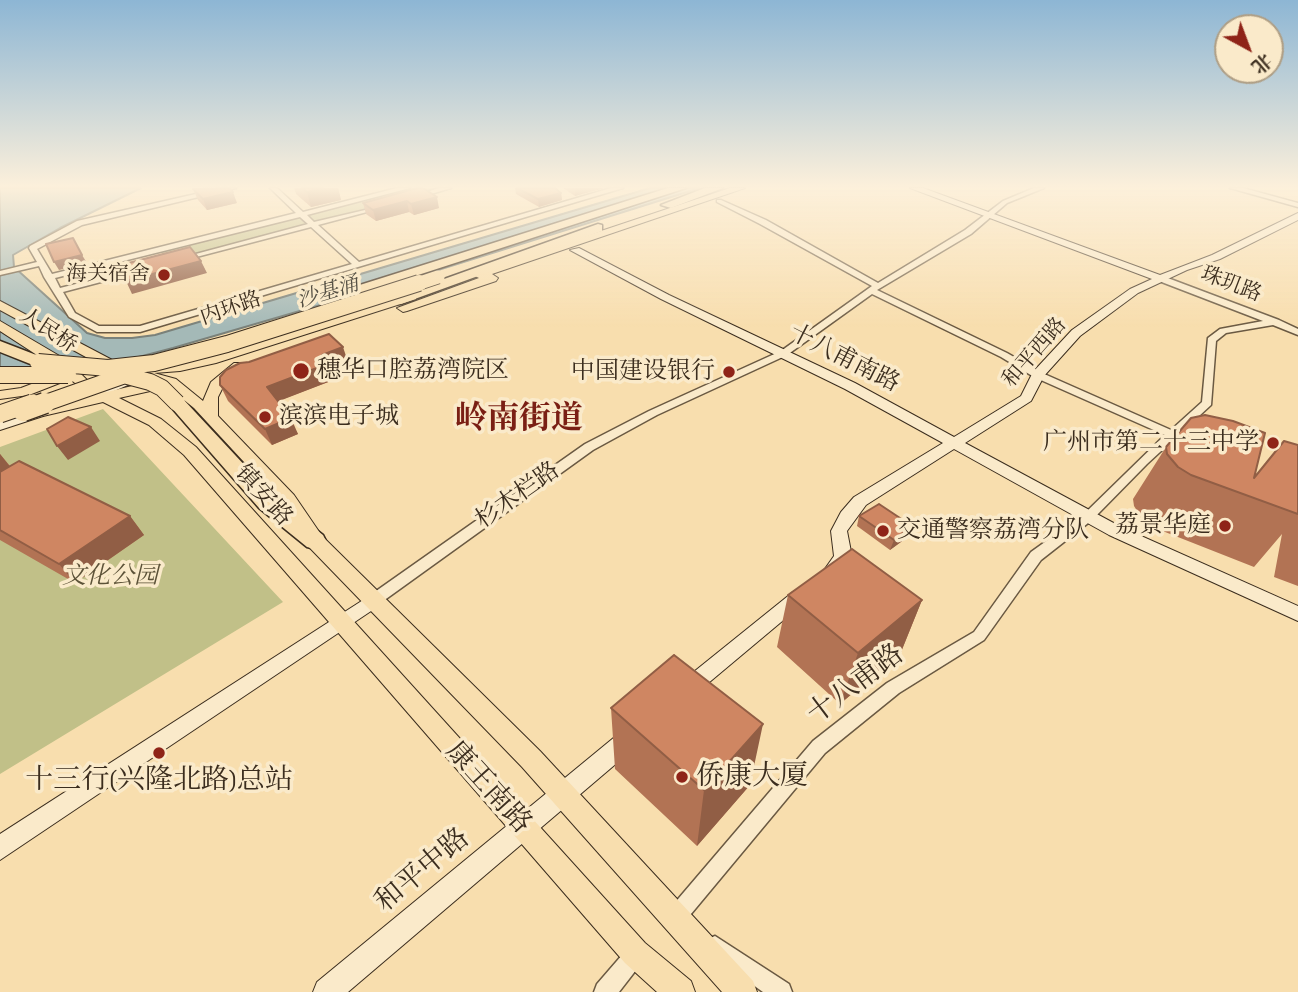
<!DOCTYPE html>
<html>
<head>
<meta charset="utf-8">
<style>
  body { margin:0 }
  #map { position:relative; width:1298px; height:992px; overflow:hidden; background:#f8deae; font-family:Alegreya,"Noto Serif SC",serif }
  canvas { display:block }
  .north { position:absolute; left:1214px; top:14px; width:70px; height:70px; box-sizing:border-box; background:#faeaca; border:2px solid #ae9e85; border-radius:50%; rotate:139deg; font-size:19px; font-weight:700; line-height:28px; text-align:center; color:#3b2d1e }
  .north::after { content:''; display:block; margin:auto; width:24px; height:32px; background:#8f2418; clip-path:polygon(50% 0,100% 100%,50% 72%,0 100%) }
</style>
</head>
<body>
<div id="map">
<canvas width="1298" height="992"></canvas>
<div class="north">北</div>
</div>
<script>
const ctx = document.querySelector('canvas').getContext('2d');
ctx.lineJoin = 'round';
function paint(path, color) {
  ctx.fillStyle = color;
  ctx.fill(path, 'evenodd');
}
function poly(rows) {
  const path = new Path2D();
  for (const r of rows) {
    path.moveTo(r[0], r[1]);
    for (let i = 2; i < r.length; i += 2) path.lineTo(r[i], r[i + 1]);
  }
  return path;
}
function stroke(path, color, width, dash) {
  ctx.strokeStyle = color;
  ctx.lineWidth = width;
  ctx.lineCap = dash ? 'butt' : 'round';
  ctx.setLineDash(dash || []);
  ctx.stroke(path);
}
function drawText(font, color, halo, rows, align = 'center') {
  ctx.font = font + ' Alegreya,"Noto Serif SC",serif';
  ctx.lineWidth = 7;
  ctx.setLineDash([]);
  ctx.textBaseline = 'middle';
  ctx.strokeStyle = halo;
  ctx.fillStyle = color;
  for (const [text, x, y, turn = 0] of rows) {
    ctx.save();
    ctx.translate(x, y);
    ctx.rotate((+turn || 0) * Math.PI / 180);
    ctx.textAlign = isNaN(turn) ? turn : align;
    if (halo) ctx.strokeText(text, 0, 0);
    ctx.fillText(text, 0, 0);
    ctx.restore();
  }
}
paint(poly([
  [411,188,444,188,315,223,306,215],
  [298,217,308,225,167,261,160,251],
  [103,409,283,602,0,774,0,447]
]), '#c1c088');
const water = poly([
  [0,188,141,188,60,228,13,255,14,267,87,333,105,338,132,338,155,335,650,188,700,188,406,280,173,348,131,359,0,372,0,188]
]);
paint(water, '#a4b9b7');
stroke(water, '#7a817a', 2);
const street = poly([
  [222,188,236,188,82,225,37,249,52,274,296,213,270,188,277,188,303,212,397,188,410,188,307,215,314,222,382,206,382,208,318,225,359,262,611,188,623,188,140,332,97,332,69,317,44,277,39,266,0,275,0,271,37,262,29,248,30,246,77,221,222,188],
  [300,217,308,224,177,259,181,261,311,227,352,264,140,326,99,326,75,313,63,292,139,272,139,268,60,288,55,278,300,217],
  [439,188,451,188,414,199,411,197,439,188],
  [1034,188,1044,188,1007,203,971,234,877,290,1007,353,1042,373,1171,430,1202,402,1208,338,1220,329,1263,321,1159,281,1159,277,1165,277,1279,320,1298,329,1298,335,1273,325,1226,333,1216,341,1211,405,1147,464,1092,520,1041,560,984,640,899,693,825,753,681,926,674,929,667,926,664,919,667,912,813,741,887,683,974,632,1031,552,1084,514,1165,435,1034,377,1001,357,872,294,787,355,657,415,593,450,379,604,374,606,369,604,367,600,369,596,585,444,649,411,781,351,872,286,760,224,717,202,717,200,721,200,766,220,878,283,965,230,1003,201,1034,188],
  [1230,188,1243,188,1298,203,1298,207,1230,188],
  [715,936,789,984,792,992,763,992,708,953,705,946,708,939,715,936],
  [636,944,643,947,646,954,643,961,619,992,594,992,597,984,629,947,636,944]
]);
const secondary = poly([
  [910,188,923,188,1160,275,1212,255,1298,213,1298,220,1220,259,1187,270,1138,293,1080,336,1044,376,1031,401,965,443,1121,527,1298,606,1298,621,1109,535,954,449,866,505,847,531,852,557,849,562,837,578,825,578,822,573,834,556,831,531,841,512,854,497,943,443,845,389,661,299,570,250,579,248,669,295,855,383,954,437,1021,396,1033,372,1072,330,1130,289,1152,279,910,188],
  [118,367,130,376,128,385,91,401,81,401,81,395,117,380,112,371,118,367],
  [38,409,43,410,45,413,43,416,0,430,0,421,38,409],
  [799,590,805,592,808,597,805,602,694,695,687,698,680,695,677,689,680,683,793,592,799,590],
  [374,593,380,595,383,600,380,605,0,860,0,834,374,593],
  [630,728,638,731,641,738,638,745,348,992,313,992,317,982,622,731,630,728]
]);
const primary = poly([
  [730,188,745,188,492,274,498,278,496,281,407,311,403,312,397,308,479,278,473,275,475,273,730,188],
  [412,292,416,293,416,299,216,363,180,371,154,373,176,379,203,401,211,382,234,363,244,363,244,369,223,387,218,397,218,416,294,495,322,536,540,751,753,981,757,992,722,992,522,767,308,546,282,503,194,408,168,387,119,398,161,419,196,447,645,943,691,981,695,992,657,992,625,963,184,455,149,425,103,402,43,416,38,414,35,411,38,408,91,396,70,379,29,395,0,399,0,391,21,388,63,372,0,331,0,321,68,361,92,385,107,392,153,381,106,368,0,310,0,301,116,362,139,369,146,365,180,363,207,357,412,292]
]);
const highway = poly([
  [668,188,686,188,338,301,328,301,326,298,328,295,668,188],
  [705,188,723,188,671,208,661,205,705,188],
  [598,224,602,225,602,231,401,304,391,304,389,301,391,298,598,224],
  [0,341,44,358,46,362,38,367,0,352,0,341],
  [177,398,183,399,275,498,323,535,326,541,323,547,315,549,307,547,259,508,171,407,168,403,177,398]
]);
stroke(street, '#6a5942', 3);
stroke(secondary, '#3b2d1e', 2);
stroke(primary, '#3b2d1e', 2);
stroke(highway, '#3b2d1e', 3);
paint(street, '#faeaca');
paint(secondary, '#faeaca');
paint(primary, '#f8deae');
paint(highway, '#f8deae');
const primaryBridgeFar1 = poly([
  [27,405,36,402]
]);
const primaryBridge = poly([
  [0,414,32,403]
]);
const highwayBridgeFar2 = poly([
  [414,285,438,277]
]);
const highwayBridgeFar1 = poly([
  [38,362,108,368,154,363,227,344,419,283],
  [116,373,150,382,162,388,177,403],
  [0,375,68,375],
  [40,405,128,374]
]);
const highwayBridge = poly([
  [23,411,45,403]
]);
stroke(primaryBridgeFar1, '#3b2d1e', 15, []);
stroke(primaryBridge, '#3b2d1e', 19, []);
stroke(highwayBridgeFar2, '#3b2d1e', 15, []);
stroke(highwayBridgeFar1, '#3b2d1e', 18, []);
stroke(highwayBridge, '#3b2d1e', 23, []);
stroke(primaryBridgeFar1, '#f8deae', 13);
stroke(primaryBridge, '#f8deae', 17);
stroke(highwayBridgeFar2, '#f8deae', 13);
stroke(highwayBridgeFar1, '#f8deae', 16);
stroke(highwayBridge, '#f8deae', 20);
paint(poly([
  [294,188,338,188,341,200,311,207,296,194],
  [417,188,439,208,414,215,409,212,376,221,366,214,363,203],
  [515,188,555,188,561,193,562,200,539,207,516,194],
  [563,188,604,188,575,196],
  [193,189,237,203,207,210,198,200],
  [348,362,332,368,336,379,278,401,298,434,272,445,228,401,220,385],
  [1298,445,1298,586,1274,577,1282,534,1254,567,1155,528,1143,520,1134,506,1133,499,1166,447,1254,478],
  [0,454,10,466,130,516,144,535,75,583,0,540],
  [859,516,912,526,909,536,890,550,857,526],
  [788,595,922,600,901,652,840,704,777,647],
  [611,708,750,785,697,846,615,769]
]), '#b27354');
paint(poly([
  [323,188,338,188,341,200,311,207,307,192],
  [576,188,604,188,575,196,575,189],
  [233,192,237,203,207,210,203,199],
  [561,193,562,200,539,207,538,199],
  [437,197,439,208,414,215,411,204],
  [407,201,409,212,376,221,373,210],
  [82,255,87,263,59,270,54,262],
  [201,261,207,273,132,294,126,281],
  [343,347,348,362,332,368,336,379,274,403,267,387,322,355],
  [291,418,298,434,272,445,265,429],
  [91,427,100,441,68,460,57,446],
  [0,454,11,468,0,475],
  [130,516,144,535,75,583,59,564],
  [912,526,909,536,890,550,894,540],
  [922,600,901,652,840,704,858,653],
  [763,724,750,785,697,846,704,790]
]), '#915e45');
const building = poly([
  [230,188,233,192,203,199,193,189,230,188],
  [302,188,323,188,307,192,302,188],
  [417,188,423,188,437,197,411,204,407,201,373,210,363,203,417,188],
  [517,188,555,188,561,193,538,199,517,188],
  [73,238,82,255,54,262,46,244,73,238],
  [190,247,201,261,126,281,117,266,190,247],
  [329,334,343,347,322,355,330,363,267,387,291,418,265,429,220,385,220,377,226,370,240,363,249,362,329,334],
  [1205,415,1233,421,1265,433,1254,478,1284,441,1298,445,1298,514,1191,475,1178,467,1167,454,1166,447,1191,418,1205,415],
  [68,417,91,427,57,446,47,429,68,417],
  [19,461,130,516,59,564,0,530,0,472,19,461],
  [879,504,912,526,894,540,859,516,879,504],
  [852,549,922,600,858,653,788,595,852,549],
  [674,655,763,724,704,790,611,708,674,655]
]);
paint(building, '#cf8662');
stroke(building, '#915e45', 2);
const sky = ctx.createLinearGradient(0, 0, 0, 327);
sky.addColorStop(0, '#8db6d4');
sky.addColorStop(0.57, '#fcf0db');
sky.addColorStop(1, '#fcf0db00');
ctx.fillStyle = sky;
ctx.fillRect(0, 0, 1298, 327);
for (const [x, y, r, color] of [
  [164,275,7,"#8f2418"],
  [301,371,9,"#8f2418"],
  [729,372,7,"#8f2418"],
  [265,417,7,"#8f2418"],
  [1273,443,7,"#8f2418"],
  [1225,526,7,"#8f2418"],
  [883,531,7,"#8f2418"],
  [159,753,7,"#8f2418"],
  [682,777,7,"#8f2418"]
]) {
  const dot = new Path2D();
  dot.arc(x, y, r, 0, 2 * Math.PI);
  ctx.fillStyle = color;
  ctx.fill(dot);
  stroke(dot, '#faeaca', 2.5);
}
drawText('21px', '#3b2d1e', '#faeaca', [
  ["海关宿舍",150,275]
], 'right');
drawText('21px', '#3b2d1e', '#faeaca', [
  ["珠玑路",1231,285,21],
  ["内环路",231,309,-19],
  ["人民桥",48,331,33],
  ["和平西路",1035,353,-49]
]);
drawText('italic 21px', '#555044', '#faeaca', [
  ["沙基涌",328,293,-17]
]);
drawText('24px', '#3b2d1e', '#faeaca', [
  ["十八甫南路",844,359,27],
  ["镇安路",263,496,48],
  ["杉木栏路",518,496,-35]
]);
drawText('24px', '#3b2d1e', '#faeaca', [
  ["穗华口腔荔湾院区",317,371],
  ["中国建设银行",715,372,"right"],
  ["滨滨电子城",279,417],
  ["广州市第二十三中学",1259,443,"right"],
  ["荔景华庭",1211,526,"right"],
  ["交通警察荔湾分队",897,531]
], 'left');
drawText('italic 24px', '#5c5238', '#faeaca', [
  ["文化公园",110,577]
]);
drawText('28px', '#3b2d1e', '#faeaca', [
  ["十八甫路",856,685,-37],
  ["康王南路",488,788,48],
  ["和平中路",423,871,-40]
]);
drawText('28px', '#3b2d1e', '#faeaca', [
  ["侨康大厦",696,777],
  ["十三行(兴隆北路)总站",159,781,"center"]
], 'left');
drawText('bold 32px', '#7a1f14', '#faeaca', [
  ["岭南街道",519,420]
]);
</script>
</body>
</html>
